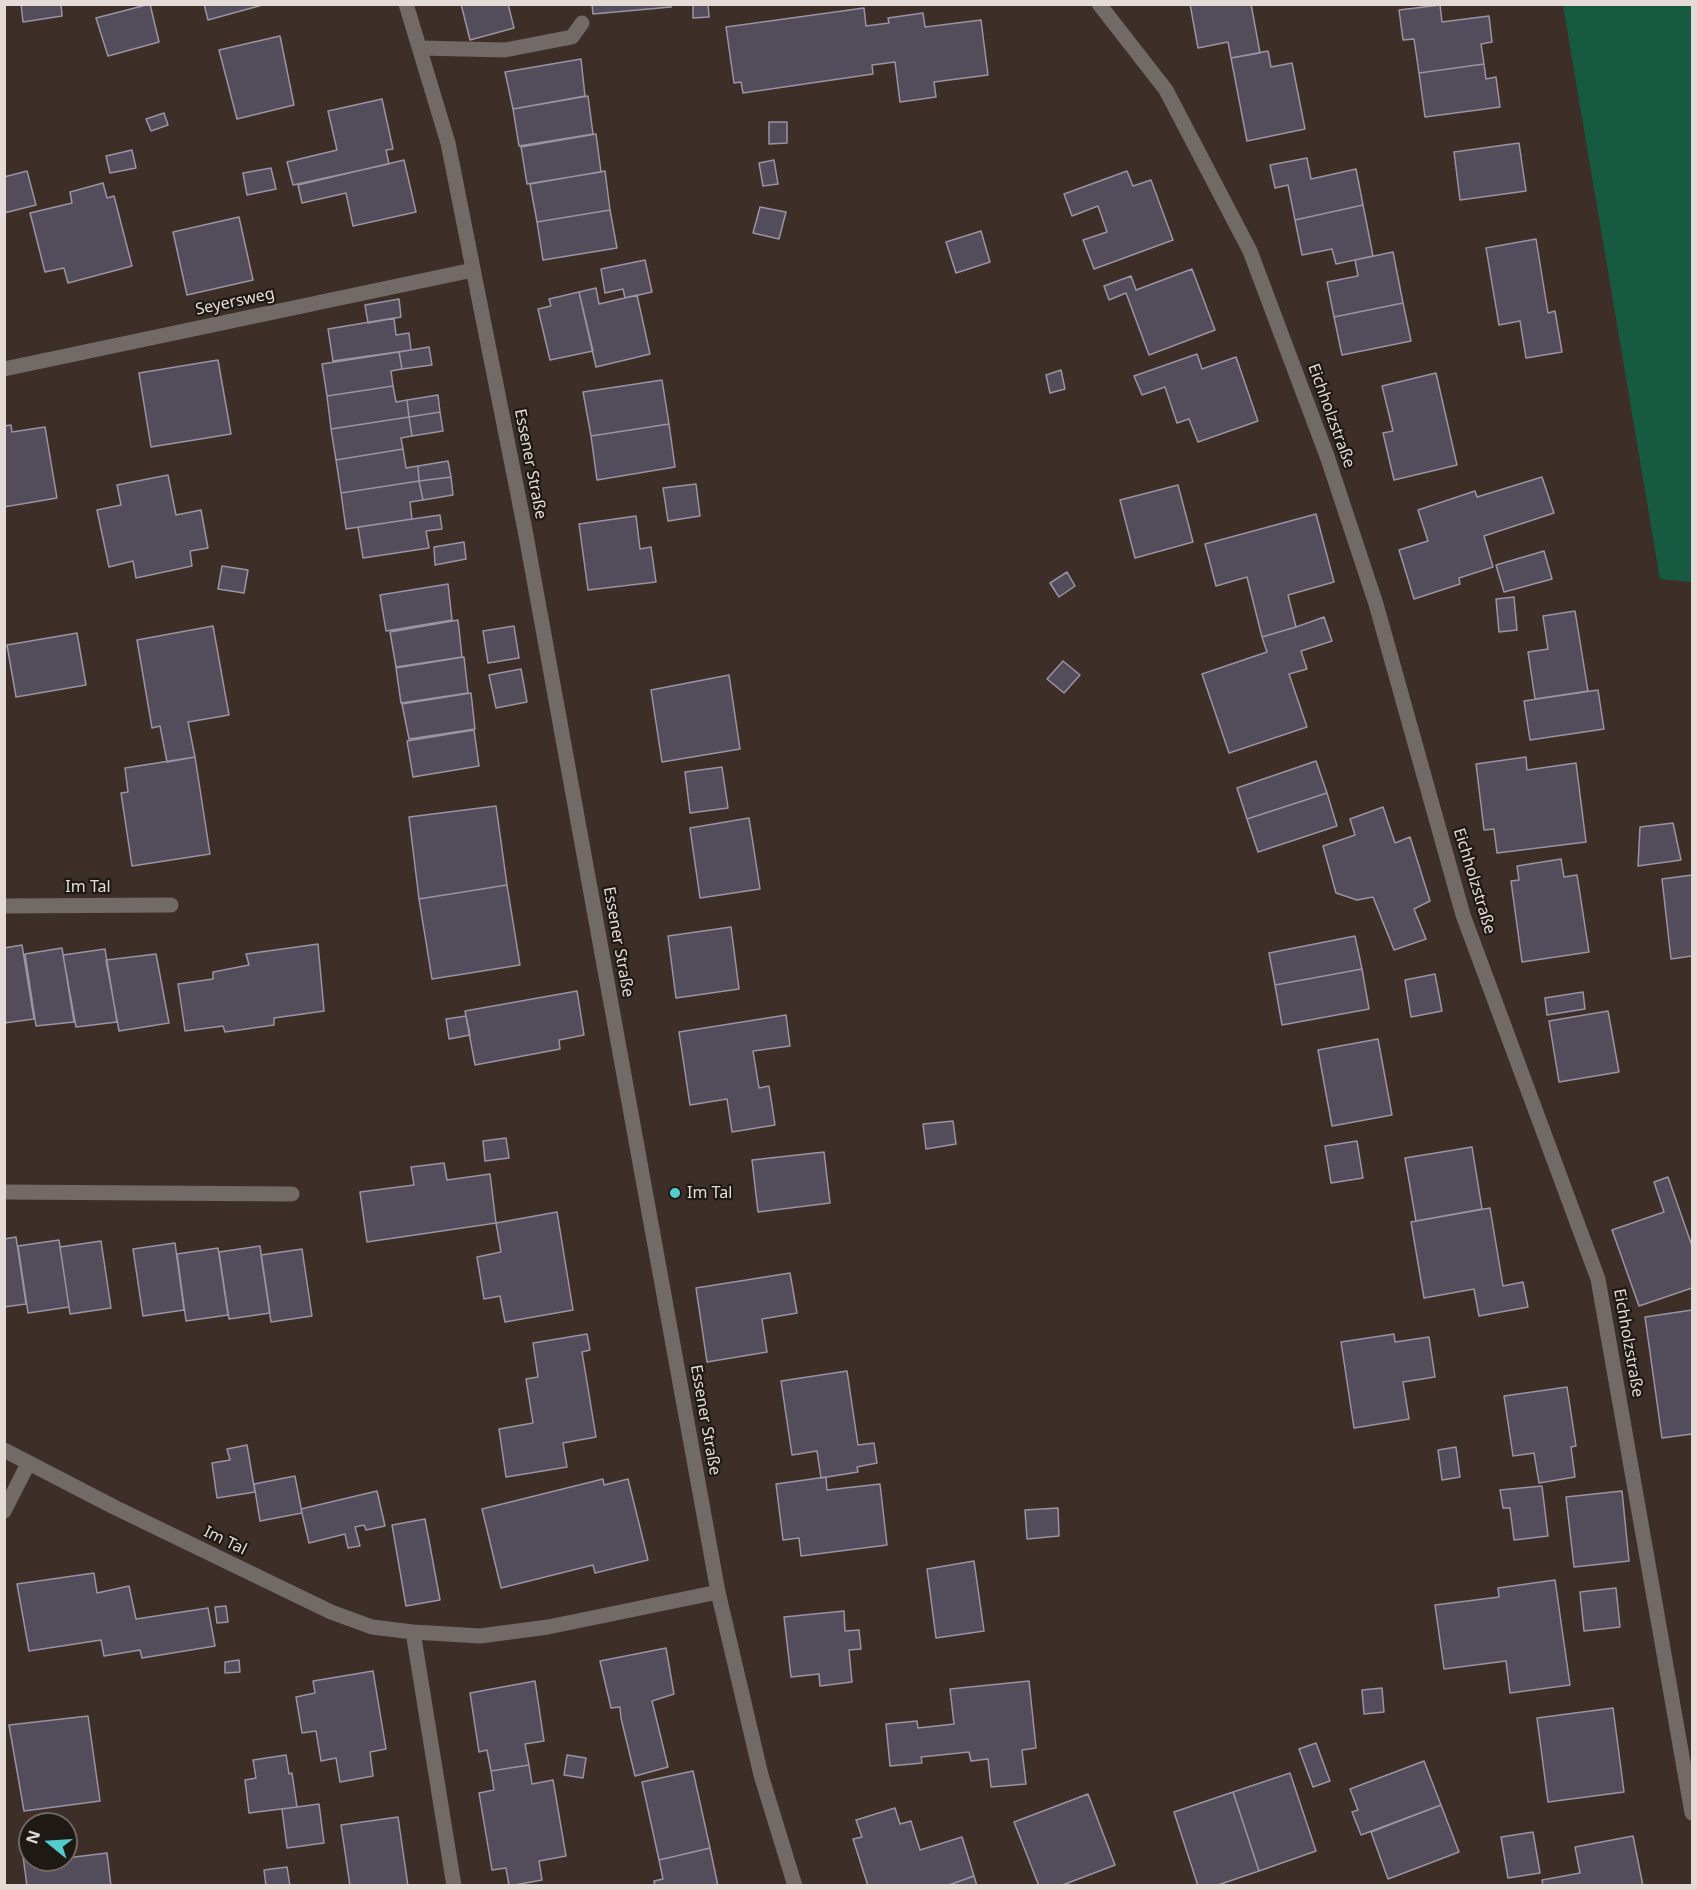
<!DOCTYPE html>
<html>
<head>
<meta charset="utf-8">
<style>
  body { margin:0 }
  #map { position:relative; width:1697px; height:1890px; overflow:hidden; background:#3d2f28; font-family:"Noto Sans",sans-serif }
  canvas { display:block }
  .frame { position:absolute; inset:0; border:6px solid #e4dbd6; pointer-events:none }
  .north { position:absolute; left:18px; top:1812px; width:60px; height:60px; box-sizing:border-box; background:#1f1916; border:2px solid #6e6763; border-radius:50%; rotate:288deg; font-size:16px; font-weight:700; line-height:24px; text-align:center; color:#e4dbd6 }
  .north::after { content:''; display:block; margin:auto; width:21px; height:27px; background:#53cdcb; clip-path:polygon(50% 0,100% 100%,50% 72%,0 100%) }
</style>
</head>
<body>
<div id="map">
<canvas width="1697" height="1890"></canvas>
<div class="frame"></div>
<div class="north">N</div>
</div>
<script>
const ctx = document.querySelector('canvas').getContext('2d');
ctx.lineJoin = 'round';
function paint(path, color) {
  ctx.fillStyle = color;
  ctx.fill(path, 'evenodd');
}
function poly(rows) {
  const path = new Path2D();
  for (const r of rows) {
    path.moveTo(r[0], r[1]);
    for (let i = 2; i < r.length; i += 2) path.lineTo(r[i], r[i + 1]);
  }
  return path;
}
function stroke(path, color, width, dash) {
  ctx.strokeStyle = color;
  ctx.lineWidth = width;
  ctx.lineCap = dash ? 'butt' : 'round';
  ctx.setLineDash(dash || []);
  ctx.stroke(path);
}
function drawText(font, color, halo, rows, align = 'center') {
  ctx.font = font + ' "Noto Sans",sans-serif';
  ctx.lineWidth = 4.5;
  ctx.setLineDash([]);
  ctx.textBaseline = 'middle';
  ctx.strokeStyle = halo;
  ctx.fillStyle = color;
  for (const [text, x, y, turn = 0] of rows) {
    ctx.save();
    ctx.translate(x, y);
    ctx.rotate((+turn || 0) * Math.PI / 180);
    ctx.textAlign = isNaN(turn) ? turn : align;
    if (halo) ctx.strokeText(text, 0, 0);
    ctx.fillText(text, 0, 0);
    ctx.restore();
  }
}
paint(poly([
  [1563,5,1692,5,1692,582,1660,579]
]), '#165b41');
const building = poly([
  [21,4,61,4,62,16,23,22,21,4],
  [150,4,159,42,108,56,96,18,150,4],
  [204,4,266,4,208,20,204,4],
  [461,4,508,4,514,28,470,40,461,4],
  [592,4,670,4,671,7,593,14,592,4],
  [693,4,708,4,709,17,693,18,693,4],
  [1190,4,1251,4,1260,53,1231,58,1228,42,1198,48,1190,4],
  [1440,5,1442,22,1489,16,1492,42,1481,44,1484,64,1419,73,1414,39,1403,40,1399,10,1440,5],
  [864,8,866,26,889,23,888,18,923,13,925,27,981,20,988,75,934,82,936,97,900,102,895,62,872,65,873,74,743,93,741,82,734,83,726,27,864,8],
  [280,36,294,105,237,119,219,50,280,36],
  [1268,51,1271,67,1292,63,1305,129,1247,141,1231,58,1268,51],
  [581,59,585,96,513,109,505,72,581,59],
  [1484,64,1486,79,1496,77,1500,107,1425,117,1419,73,1484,64],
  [588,96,593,134,519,146,513,109,588,96],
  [382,99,393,149,386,150,389,164,293,185,287,162,337,150,328,111,382,99],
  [164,113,168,125,151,131,146,119,164,113],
  [769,122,787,122,787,143,769,144,769,122],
  [596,134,601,172,527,184,521,147,596,134],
  [1519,143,1526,191,1460,200,1454,152,1519,143],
  [132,150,136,168,110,173,106,156,132,150],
  [1307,158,1311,179,1356,169,1363,205,1295,220,1288,185,1275,188,1270,165,1307,158],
  [404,160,416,212,353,226,346,193,302,203,298,185,404,160],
  [774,160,778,184,763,186,759,163,774,160],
  [271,168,276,189,247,195,243,173,271,168],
  [27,171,36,205,4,213,4,177,27,171],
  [605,171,610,210,537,222,530,184,605,171],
  [1127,171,1133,186,1151,180,1173,240,1094,269,1083,240,1107,232,1098,206,1072,216,1064,194,1127,171],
  [103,183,107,198,114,196,132,266,68,283,64,268,45,272,30,213,72,203,70,192,103,183],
  [1363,205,1373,256,1336,264,1332,249,1302,255,1295,220,1363,205],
  [760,207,786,212,779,239,753,233,760,207],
  [610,210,617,248,543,260,537,222,610,210],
  [239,217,253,280,187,295,173,232,239,217],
  [981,231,990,262,956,273,946,242,981,231],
  [1536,239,1548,313,1555,311,1562,352,1526,358,1520,321,1499,325,1486,248,1536,239],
  [1393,252,1403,303,1334,317,1327,282,1358,276,1355,260,1393,252],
  [645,260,652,292,625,298,623,289,605,293,601,269,645,260],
  [1192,269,1215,330,1149,355,1126,293,1109,300,1104,286,1131,276,1136,290,1192,269],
  [596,288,599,304,637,295,650,354,596,367,579,292,596,288],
  [579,292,593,351,550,360,538,309,551,306,549,299,579,292],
  [399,299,401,317,368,323,365,305,399,299],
  [1403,303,1411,341,1342,355,1334,317,1403,303],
  [394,318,396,335,409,333,411,350,333,361,328,329,394,318],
  [429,347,432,365,402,369,399,352,429,347],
  [399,352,402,369,391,371,393,386,327,396,322,364,399,352],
  [1197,354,1202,369,1236,357,1258,421,1198,442,1189,419,1177,423,1165,387,1142,395,1134,376,1197,354],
  [218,360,231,434,151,447,139,373,218,360],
  [1061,370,1065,389,1050,393,1046,375,1061,370],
  [1436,373,1457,465,1394,480,1383,433,1393,431,1382,386,1436,373],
  [662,380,669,424,591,436,583,392,662,380],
  [393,386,396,402,407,400,409,417,331,429,327,396,393,386],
  [438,395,440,412,409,417,407,400,438,395],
  [440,412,443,431,412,436,409,417,440,412],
  [409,417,412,436,401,438,403,449,336,460,331,429,409,417],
  [669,424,675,467,597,480,591,436,669,424],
  [11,425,12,432,45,427,57,498,4,507,4,426,11,425],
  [403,449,406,468,418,466,419,481,341,493,336,460,403,449],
  [448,461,451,477,419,481,418,466,448,461],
  [168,475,176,515,201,510,208,548,190,551,192,566,136,578,133,561,109,567,97,510,121,505,117,485,168,475],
  [451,477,453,495,423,500,419,481,451,477],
  [1542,477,1554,513,1484,536,1493,567,1459,578,1460,584,1414,599,1399,550,1428,541,1418,510,1475,491,1477,497,1542,477],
  [419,481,423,500,410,502,412,519,346,529,341,493,419,481],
  [696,484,700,516,668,521,663,488,696,484],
  [1178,485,1193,542,1135,558,1120,500,1178,485],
  [1316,514,1334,582,1288,595,1296,627,1262,637,1247,577,1216,586,1205,544,1316,514],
  [440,515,442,529,426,531,429,548,363,558,358,527,440,515],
  [636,516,640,549,651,547,656,582,588,590,579,524,636,516],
  [464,542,466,559,435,565,434,547,464,542],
  [1544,551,1552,579,1504,592,1496,565,1544,551],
  [222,566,248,570,244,593,218,589,222,566],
  [1067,572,1075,586,1059,597,1050,583,1067,572],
  [448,584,452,620,386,631,380,595,448,584],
  [1514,597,1517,630,1499,632,1496,599,1514,597],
  [1575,611,1588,691,1535,699,1528,652,1548,649,1543,616,1575,611],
  [1324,617,1332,641,1301,651,1307,669,1289,674,1307,727,1229,753,1202,674,1267,652,1262,637,1296,627,1324,617],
  [458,620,462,657,396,667,390,632,458,620],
  [213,626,229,715,188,722,195,757,167,762,160,726,152,728,137,640,213,626],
  [514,626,519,658,488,663,483,631,514,626],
  [77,633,86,685,16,697,7,645,77,633],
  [464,657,468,693,401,703,396,668,464,657],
  [1063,661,1080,675,1064,693,1047,679,1063,661],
  [521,669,527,702,496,708,489,675,521,669],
  [729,675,740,749,662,762,651,690,729,675],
  [1598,690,1604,729,1530,740,1524,701,1598,690],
  [471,693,475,729,409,739,402,704,471,693],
  [474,730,479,766,413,777,407,741,474,730],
  [195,757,210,854,132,866,121,793,128,792,125,768,195,757],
  [1526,757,1527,770,1576,763,1586,842,1497,853,1494,829,1484,830,1476,764,1526,757],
  [1316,761,1327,793,1247,819,1237,788,1316,761],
  [722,767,728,808,690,813,685,772,722,767],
  [1327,793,1337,826,1258,852,1247,819,1327,793],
  [496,806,507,885,419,899,409,817,496,806],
  [1383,807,1395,843,1410,837,1430,901,1414,909,1426,939,1394,950,1373,897,1357,900,1336,893,1323,846,1355,835,1350,819,1383,807],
  [749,818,760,889,700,898,690,828,749,818],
  [1673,823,1681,860,1638,866,1640,827,1673,823],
  [1561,859,1564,877,1577,875,1589,952,1522,962,1511,881,1519,880,1517,866,1561,859],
  [1692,875,1692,956,1671,959,1662,879,1692,875],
  [507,885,520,965,432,979,419,899,507,885],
  [731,927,739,989,676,998,668,936,731,927],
  [1355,936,1362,969,1275,985,1269,953,1355,936],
  [318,944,324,1011,274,1018,274,1025,225,1032,223,1026,185,1031,178,984,213,979,213,972,249,965,246,954,318,944],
  [22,945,34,1019,4,1023,4,948,22,945],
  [62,948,74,1022,36,1026,25,954,62,948],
  [105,949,117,1022,76,1027,63,955,105,949],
  [156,954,169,1023,119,1031,106,960,156,954],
  [1362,969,1369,1009,1282,1025,1275,985,1362,969],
  [1435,974,1442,1011,1411,1017,1405,980,1435,974],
  [577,991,584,1035,559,1040,560,1049,475,1065,465,1011,577,991],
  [1583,992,1585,1009,1547,1015,1545,998,1583,992],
  [1608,1011,1619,1072,1559,1082,1549,1021,1608,1011],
  [786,1015,790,1046,753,1051,759,1088,769,1086,775,1125,732,1132,727,1099,690,1105,679,1032,786,1015],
  [466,1016,470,1035,449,1039,446,1019,466,1016],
  [1378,1039,1392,1115,1332,1126,1318,1050,1378,1039],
  [953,1121,956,1144,926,1149,923,1124,953,1121],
  [506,1138,509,1158,485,1161,483,1141,506,1138],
  [1357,1141,1363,1178,1331,1183,1325,1146,1357,1141],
  [1472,1147,1482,1209,1416,1221,1405,1158,1472,1147],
  [824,1152,830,1203,758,1212,752,1160,824,1152],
  [444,1163,447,1180,490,1174,496,1223,367,1242,360,1192,414,1185,411,1167,444,1163],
  [1668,1177,1692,1246,1692,1288,1639,1306,1612,1230,1664,1212,1654,1182,1668,1177],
  [1490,1208,1503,1286,1523,1282,1528,1307,1479,1316,1474,1289,1424,1298,1411,1222,1490,1208],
  [557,1212,573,1310,505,1322,500,1296,484,1299,477,1257,501,1252,496,1223,557,1212],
  [16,1237,26,1304,4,1307,4,1239,16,1237],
  [59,1240,69,1307,28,1313,18,1246,59,1240],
  [101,1241,111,1308,70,1314,60,1247,101,1241],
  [175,1243,184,1310,143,1316,133,1249,175,1243],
  [260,1246,270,1313,229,1319,219,1252,260,1246],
  [218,1248,228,1315,186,1321,177,1254,218,1248],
  [302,1249,312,1316,271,1322,261,1255,302,1249],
  [790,1273,797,1313,762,1319,767,1352,707,1362,696,1288,790,1273],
  [1692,1310,1692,1434,1662,1438,1645,1317,1692,1310],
  [587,1334,590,1350,582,1352,596,1437,563,1443,567,1467,506,1477,499,1429,533,1423,526,1379,538,1377,533,1343,587,1334],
  [1394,1334,1395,1342,1429,1337,1435,1377,1403,1382,1409,1419,1354,1428,1341,1342,1394,1334],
  [847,1371,858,1445,874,1443,877,1463,857,1467,858,1472,821,1478,817,1451,792,1455,781,1381,847,1371],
  [1567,1387,1576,1446,1571,1447,1575,1477,1539,1483,1534,1453,1513,1456,1504,1396,1567,1387],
  [247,1445,255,1492,217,1498,212,1463,230,1460,227,1449,247,1445],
  [1456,1447,1460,1477,1442,1480,1438,1450,1456,1447],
  [295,1476,302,1513,260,1521,254,1484,295,1476],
  [826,1477,827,1490,880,1484,887,1545,801,1556,799,1538,783,1540,776,1484,826,1477],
  [603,1479,604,1485,628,1479,648,1560,595,1573,593,1565,501,1588,482,1509,603,1479],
  [1542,1486,1548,1536,1514,1540,1510,1508,1503,1508,1500,1490,1542,1486],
  [377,1491,385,1526,366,1530,364,1525,355,1527,360,1546,348,1548,345,1534,309,1543,301,1509,377,1491],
  [1622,1491,1629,1561,1574,1567,1566,1497,1622,1491],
  [1058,1508,1059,1536,1027,1539,1025,1510,1058,1508],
  [425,1519,440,1600,406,1606,392,1525,425,1519],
  [974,1561,984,1631,936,1638,927,1569,974,1561],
  [94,1573,97,1593,129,1586,136,1619,208,1608,215,1646,142,1658,140,1650,104,1656,101,1640,29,1651,17,1584,94,1573],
  [1555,1580,1570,1685,1510,1693,1506,1661,1444,1669,1435,1605,1499,1597,1498,1588,1555,1580],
  [1616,1588,1620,1627,1584,1631,1580,1592,1616,1588],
  [226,1606,228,1622,217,1623,215,1607,226,1606],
  [844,1611,845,1631,859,1630,861,1649,849,1650,852,1682,820,1686,819,1674,791,1677,784,1617,844,1611],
  [666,1648,674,1694,652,1701,668,1767,635,1776,621,1718,620,1707,611,1708,600,1661,666,1648],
  [239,1660,240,1672,225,1673,225,1662,239,1660],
  [373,1671,386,1749,370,1752,373,1776,340,1782,336,1758,321,1761,316,1731,302,1733,296,1697,315,1693,313,1681,373,1671],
  [535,1681,544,1741,525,1744,529,1765,491,1771,487,1750,479,1752,470,1693,535,1681],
  [1029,1681,1036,1748,1022,1750,1026,1784,991,1787,988,1759,971,1761,969,1752,921,1757,922,1763,890,1766,886,1724,917,1721,918,1728,954,1724,950,1689,1029,1681],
  [1382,1688,1384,1712,1364,1714,1362,1690,1382,1688],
  [1613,1708,1624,1792,1548,1802,1537,1718,1613,1708],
  [88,1716,100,1801,24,1811,9,1725,88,1716],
  [1316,1743,1330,1781,1313,1787,1299,1749,1316,1743],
  [286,1755,289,1774,292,1773,297,1807,249,1813,245,1780,256,1778,253,1760,286,1755],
  [567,1755,586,1758,583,1778,564,1775,567,1755],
  [1424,1761,1441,1805,1361,1835,1352,1812,1358,1810,1350,1789,1424,1761],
  [529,1765,532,1784,553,1780,566,1856,539,1861,542,1880,509,1886,506,1868,492,1870,479,1793,494,1790,491,1771,529,1765],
  [693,1771,710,1848,659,1860,642,1782,693,1771],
  [1290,1773,1316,1851,1259,1871,1233,1792,1290,1773],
  [1233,1792,1259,1871,1215,1886,1198,1886,1174,1812,1233,1792],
  [1088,1794,1115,1865,1060,1886,1039,1886,1014,1822,1088,1794],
  [319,1804,324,1843,287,1848,282,1809,319,1804],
  [1441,1805,1459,1852,1388,1879,1371,1832,1441,1805],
  [895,1808,900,1824,911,1821,920,1850,962,1837,974,1876,946,1886,868,1886,853,1839,862,1837,856,1820,895,1808],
  [398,1817,408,1886,350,1886,341,1825,398,1817],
  [1533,1832,1540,1873,1508,1878,1501,1837,1533,1832],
  [1633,1836,1643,1886,1543,1886,1542,1880,1580,1873,1575,1847,1633,1836],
  [30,1848,30,1860,66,1860,66,1858,107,1853,111,1886,27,1886,22,1849,30,1848],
  [710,1848,718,1886,655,1886,654,1881,663,1879,659,1860,710,1848],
  [287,1867,290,1886,266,1886,264,1870,287,1867],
  [974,1876,977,1886,946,1886,974,1876]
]);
paint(building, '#534d5b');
stroke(building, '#9a93a3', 1.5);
stroke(poly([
  [406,4,448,143,525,530,718,1592,761,1775,795,1886],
  [1099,4,1166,90,1250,251,1327,456,1376,604,1463,915,1598,1279,1692,1813],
  [420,48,505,50,572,37,582,23],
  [4,369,473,270],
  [4,906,171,905],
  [4,1192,292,1194],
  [4,1450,114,1507,331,1612,372,1627,413,1632,480,1636,548,1627,718,1592],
  [4,1511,28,1464],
  [413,1632,454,1886]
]), '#716a66', 15);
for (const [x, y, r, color] of [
  [675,1193,6,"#53cdcb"]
]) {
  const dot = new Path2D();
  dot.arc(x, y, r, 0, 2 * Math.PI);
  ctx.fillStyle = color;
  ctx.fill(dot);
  stroke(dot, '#1f1916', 2);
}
drawText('16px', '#e4dbd6', '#1f1916', [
  ["Seyersweg",235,302,-12],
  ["Eichholzstraße",1331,416,70],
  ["Essener Straße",530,464,79],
  ["Eichholzstraße",1474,881,73],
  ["Im Tal",88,887],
  ["Essener Straße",618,942,80],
  ["Eichholzstraße",1628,1343,80],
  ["Essener Straße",705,1420,80],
  ["Im Tal",225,1541,26]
]);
drawText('16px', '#e4dbd6', '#1f1916', [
  ["Im Tal",687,1193]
], 'left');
</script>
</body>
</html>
